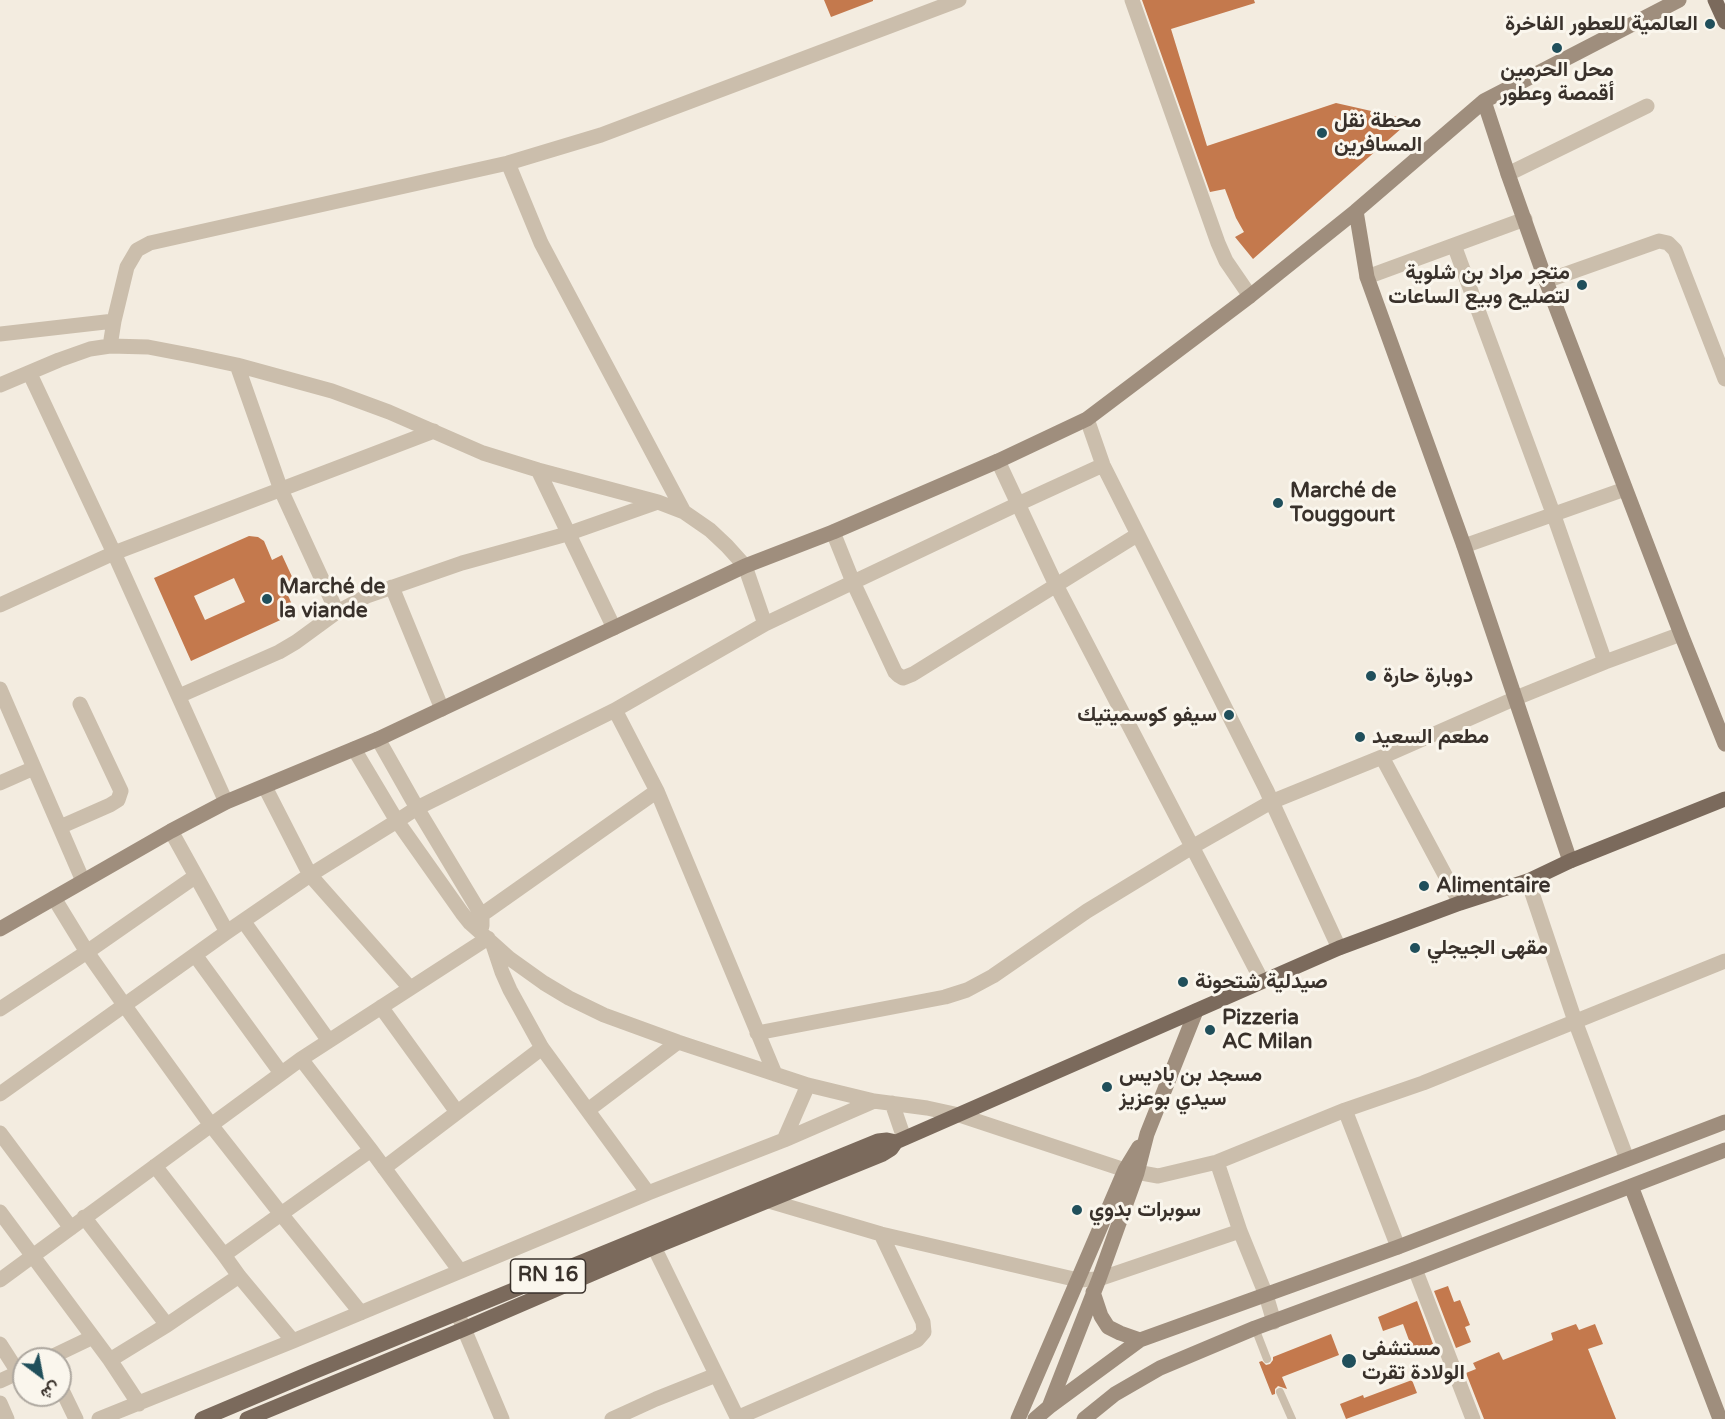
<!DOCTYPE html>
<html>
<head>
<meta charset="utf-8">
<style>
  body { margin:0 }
  #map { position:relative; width:1725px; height:1419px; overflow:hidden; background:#f3ece0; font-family:"Varela Round",Vazirmatn,sans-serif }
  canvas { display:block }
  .north { position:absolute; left:12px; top:1347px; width:60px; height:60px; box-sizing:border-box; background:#faf6ed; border:2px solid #ada79f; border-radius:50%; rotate:148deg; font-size:16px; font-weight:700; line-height:24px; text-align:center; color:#39312b }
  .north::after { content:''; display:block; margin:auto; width:21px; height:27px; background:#204f5b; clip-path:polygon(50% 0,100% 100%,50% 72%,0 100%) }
</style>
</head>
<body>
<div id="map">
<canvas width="1725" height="1419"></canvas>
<div class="north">ش</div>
</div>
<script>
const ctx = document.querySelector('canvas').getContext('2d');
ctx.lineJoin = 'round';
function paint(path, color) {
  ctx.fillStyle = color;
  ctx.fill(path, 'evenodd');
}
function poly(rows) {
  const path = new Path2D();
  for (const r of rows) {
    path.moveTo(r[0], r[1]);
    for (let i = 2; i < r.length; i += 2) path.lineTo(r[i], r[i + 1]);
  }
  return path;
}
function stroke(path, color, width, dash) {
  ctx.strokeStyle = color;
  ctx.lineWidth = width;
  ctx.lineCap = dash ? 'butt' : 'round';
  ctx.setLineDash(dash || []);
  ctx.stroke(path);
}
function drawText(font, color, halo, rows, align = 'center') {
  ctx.font = font + ' "Varela Round",Vazirmatn,sans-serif';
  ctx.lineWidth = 6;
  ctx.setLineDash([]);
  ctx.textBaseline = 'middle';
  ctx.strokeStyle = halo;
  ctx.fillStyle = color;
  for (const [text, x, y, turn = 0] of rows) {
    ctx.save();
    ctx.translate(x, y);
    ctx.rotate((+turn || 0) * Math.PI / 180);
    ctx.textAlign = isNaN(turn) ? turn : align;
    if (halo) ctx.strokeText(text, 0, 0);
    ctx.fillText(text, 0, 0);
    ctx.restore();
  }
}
paint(poly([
  [824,0,873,0,873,1,831,17],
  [1142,0,1254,0,1255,3,1171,29,1207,146,1336,103,1411,120,1253,259,1235,237,1244,232,1236,218,1225,189,1210,192],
  [249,536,258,537,264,541,272,560,282,555,294,581,284,586,293,607,292,612,287,617,191,661,154,578],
  [234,578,245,602,205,620,194,596],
  [1448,1286,1454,1302,1460,1300,1470,1325,1465,1327,1471,1342,1456,1348,1434,1291],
  [1417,1301,1433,1344,1413,1351,1403,1324,1383,1331,1378,1317],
  [1576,1324,1579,1330,1595,1324,1603,1344,1588,1349,1616,1419,1484,1419,1466,1373,1476,1369,1473,1363,1499,1352,1503,1360,1553,1340,1551,1333],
  [1331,1334,1339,1355,1282,1377,1287,1389,1278,1386,1275,1389,1275,1394,1272,1395,1259,1362,1262,1361,1266,1365,1270,1364,1273,1360,1273,1357],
  [1412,1380,1417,1393,1346,1419,1340,1404,1363,1395,1364,1398]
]), '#c4794d');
stroke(poly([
  [1255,1328,1267,1359],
  [1280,1392,1292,1419]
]), '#cbbeac', 8);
stroke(poly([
  [1132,0,1218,243,1226,261,1250,296],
  [508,163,541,243,684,512],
  [1508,174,1647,106],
  [1454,245,1553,513,1605,662],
  [1367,277,1525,219],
  [1546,281,1659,241,1668,243,1675,250,1725,379],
  [0,334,114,321],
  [110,346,114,321,127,267,137,250,150,243,508,163,601,135,959,0],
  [237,365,281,490,337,612],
  [30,374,114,553,226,802],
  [0,385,59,360,90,349,110,346,148,347,195,356,237,365,332,391,389,412,483,453,538,470,658,502,684,512,710,530,727,546,745,566,765,624,615,710,417,808,397,821,310,875,227,932,0,1094],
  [1087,419,1103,465,1266,789,1339,948],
  [998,461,1056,585,1262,981],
  [538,470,614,628],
  [833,532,853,582,895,672,898,675,903,678,913,674,1137,535],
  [1464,546,1625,489],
  [392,587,442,709],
  [0,605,114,553,434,431],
  [765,624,1018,504,1103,465],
  [0,689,83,881],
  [179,696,279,652,296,642,337,612,367,596,462,563,567,534,658,502],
  [615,710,657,791,775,1074],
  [378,739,417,808,482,916,482,926],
  [354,749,397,821,462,913,470,923,509,958,544,983,569,998,604,1015,678,1042,808,1085,874,1101],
  [1382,757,1460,903],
  [0,783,34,768],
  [265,787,310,875,410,988],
  [60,827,110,805,118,800,121,791,80,704],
  [171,831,227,932],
  [1528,881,1575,1021,1627,1159],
  [54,898,87,952,125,1006,211,1125,281,1214,224,1255],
  [244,922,329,1041],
  [470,923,657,791],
  [493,945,502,972,510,990,542,1048,648,1193],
  [195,955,281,1073],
  [381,1007,457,1112],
  [0,1009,87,952,196,876],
  [757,1033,945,997,967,990,993,976,1087,911,1192,847,1271,802,1382,757,1516,698,1605,662,1681,634],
  [301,1059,371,1150,460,1271],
  [892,1103,904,1138],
  [588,1110,678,1042],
  [1345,1110,1398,1247],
  [0,1133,71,1228],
  [784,1140,808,1085],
  [1217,1162,1240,1231,1266,1295,1274,1322],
  [155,1166,224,1255,239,1276,293,1341],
  [384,1168,542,1048],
  [769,1201,881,1234,1078,1280,1099,1279,1240,1231],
  [0,1212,110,1360,139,1404],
  [84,1217,167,1325],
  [654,1247,738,1419],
  [1415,1269,1473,1419],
  [0,1280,301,1059,488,938],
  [361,1313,281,1214,371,1150],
  [459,1317,502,1419],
  [0,1344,18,1372],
  [47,1359,93,1337],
  [110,1360,167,1325,239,1276],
  [0,1381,24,1370],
  [60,1386,76,1419],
  [0,1403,7,1419],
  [737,1418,917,1340,924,1332,923,1322,881,1234],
  [99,1419,293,1341,648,1193,784,1140,874,1101,927,1108,959,1115,1125,1170,1158,1176,1217,1162,1345,1110,1423,1083,1725,961],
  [612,1419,656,1399,716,1375]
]), '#cbbeac', 15);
stroke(poly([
  [1484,101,1508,174,1546,281,1681,634,1725,744],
  [1570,861,1464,546,1367,277,1356,211,1484,101,1679,0],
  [0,929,171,831,226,802,378,739,745,566,833,532,998,461,1087,419,1250,296,1356,211],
  [1631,1186,1720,1419],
  [1093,1292,1101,1316,1108,1327,1120,1333,1140,1340],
  [1049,1407,1099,1279,1137,1173,1147,1134,1196,1011],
  [1018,1419,1125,1170,1139,1147],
  [1035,1419,1049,1407,1140,1340,1398,1247,1725,1122],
  [1084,1419,1115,1394,1160,1368,1255,1328,1415,1269,1725,1150]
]), '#9f8e7d', 15);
stroke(poly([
  [1715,0,1725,22],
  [202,1419,313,1372,878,1141,887,1140,896,1142],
  [247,1419,464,1329,654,1247,883,1154,891,1149,896,1142,1339,948,1460,903,1528,881,1570,861,1725,799]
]), '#7b6a5c', 15);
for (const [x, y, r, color] of [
  [1710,24,6,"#204f5b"],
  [1557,48,6,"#204f5b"],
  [1322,133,6,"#204f5b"],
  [1582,285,6,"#204f5b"],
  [1278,503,6,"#204f5b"],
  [267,599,6,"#204f5b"],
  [1371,676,6,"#204f5b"],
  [1229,715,6,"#204f5b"],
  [1360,737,6,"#204f5b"],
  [1424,886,6,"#204f5b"],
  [1415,948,6,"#204f5b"],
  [1183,982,6,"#204f5b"],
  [1210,1030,6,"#204f5b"],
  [1107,1087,6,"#204f5b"],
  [1077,1210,6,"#204f5b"],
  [1349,1361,8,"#204f5b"]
]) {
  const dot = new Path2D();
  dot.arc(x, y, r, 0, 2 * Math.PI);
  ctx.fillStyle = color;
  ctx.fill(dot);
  stroke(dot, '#faf6ed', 2);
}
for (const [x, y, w] of [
  [548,1276,75]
]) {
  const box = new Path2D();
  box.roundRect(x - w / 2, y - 17, w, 34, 4.5);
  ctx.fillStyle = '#faf6ed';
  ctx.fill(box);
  stroke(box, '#39312b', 1.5);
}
drawText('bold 20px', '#39312b', null, [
  ["RN 16",548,1276]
]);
drawText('bold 21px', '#39312b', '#faf6ed', [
  ["العالمية للعطور الفاخرة",1698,24,"right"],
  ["محل الحرمين",1557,70,"center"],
  ["أقمصة وعطور",1557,94,"center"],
  ["محطة نقل",1334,121],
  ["المسافرين",1334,145],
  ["متجر مراد بن شلوية",1570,273,"right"],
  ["لتصليح وبيع الساعات",1570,297,"right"],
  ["Marché de",1290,491],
  ["Touggourt",1290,515],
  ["Marché de",279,587],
  ["la viande",279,611],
  ["دوبارة حارة",1383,676],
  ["سيفو كوسميتيك",1217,715,"right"],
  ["مطعم السعيد",1372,737],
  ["Alimentaire",1436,886],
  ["مقهى الجيجلي",1427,948],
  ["صيدلية شتحونة",1195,982],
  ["Pizzeria",1222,1018],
  ["AC Milan",1222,1042],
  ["مسجد بن باديس",1119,1075],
  ["سيدي بوعزيز",1119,1099],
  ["سوبرات بدوي",1089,1210],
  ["مستشفى",1362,1349],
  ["الولادة تقرت",1362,1373]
], 'left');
</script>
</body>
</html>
